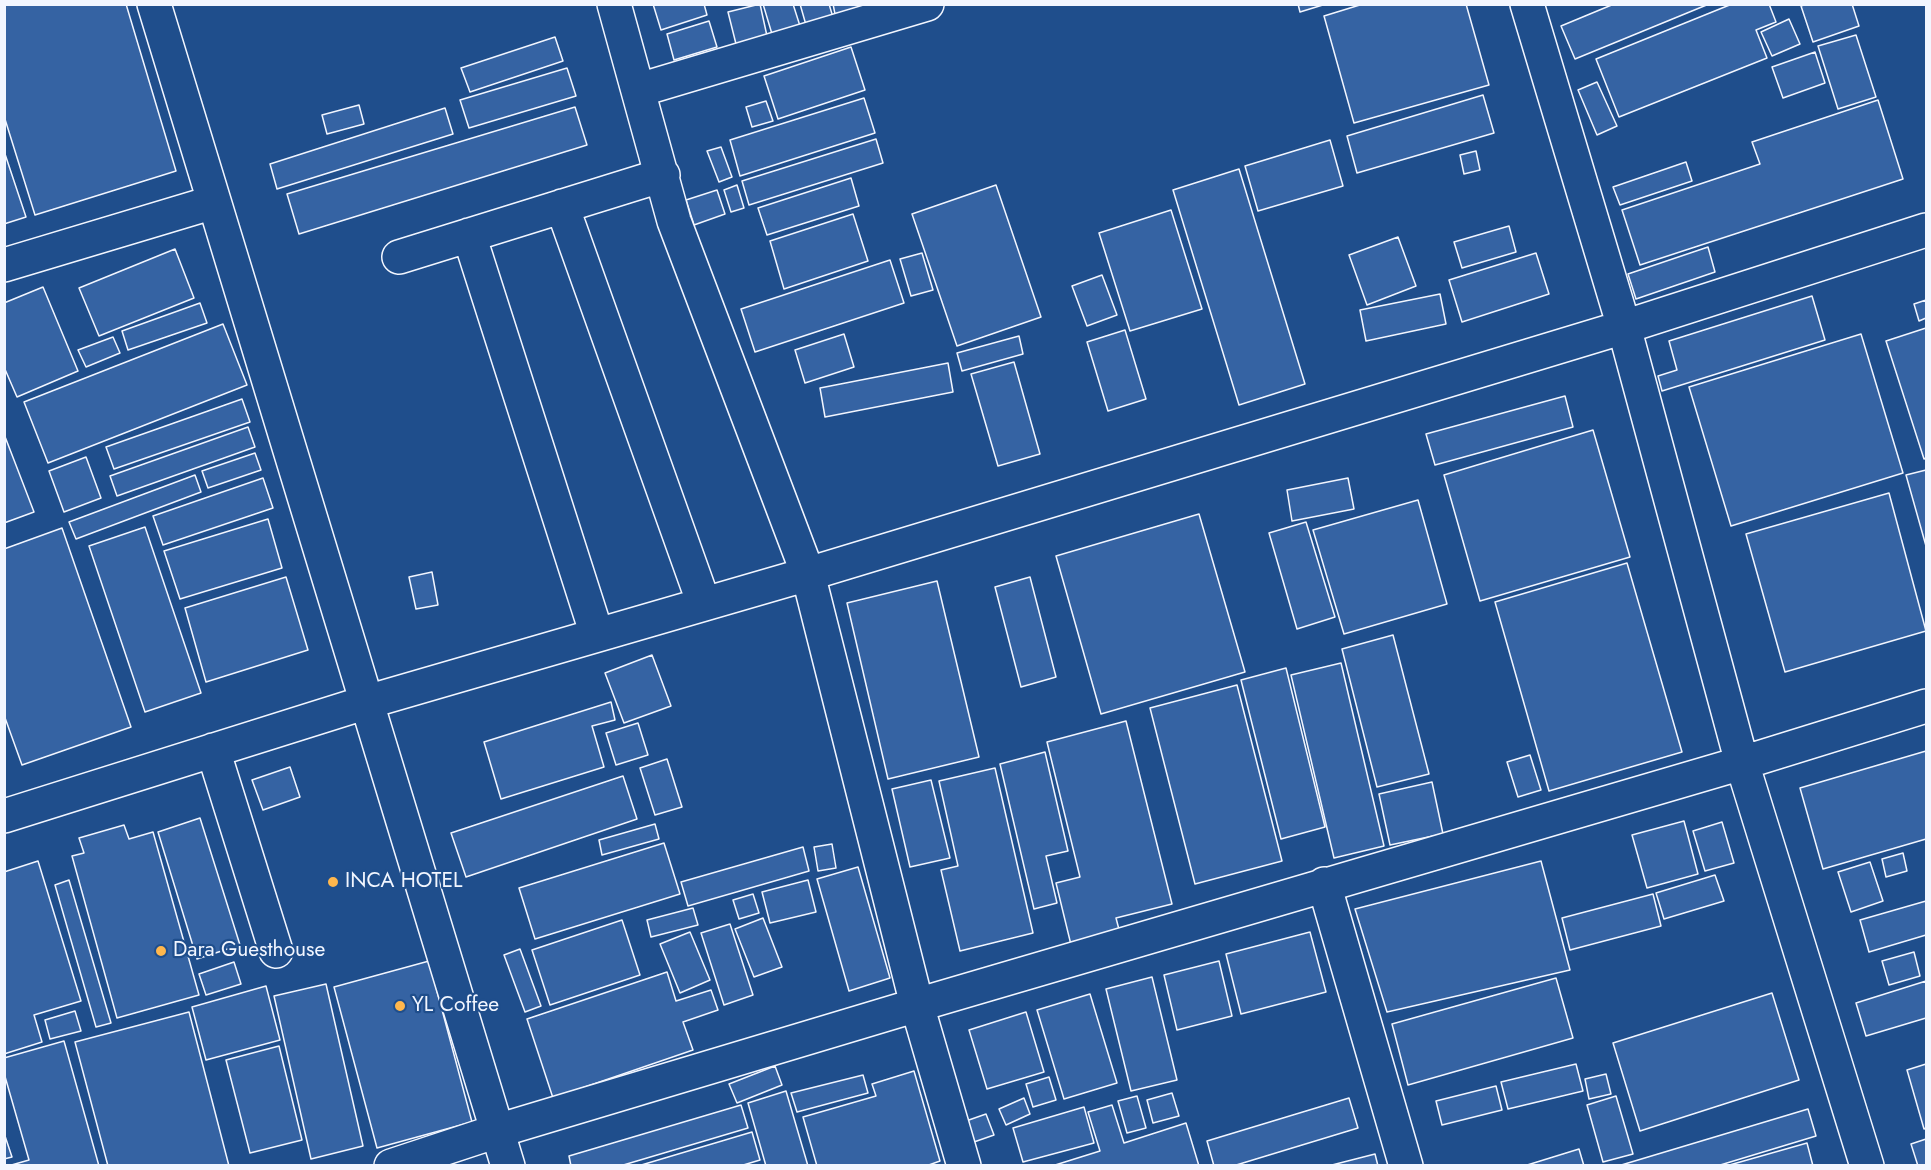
<!DOCTYPE html>
<html>
<head>
<meta charset="utf-8">
<style>
  body { margin:0 }
  #map { position:relative; width:1931px; height:1170px; overflow:hidden; background:#1f4e8c; font-family:Jost,sans-serif }
  canvas { display:block }
  .frame { position:absolute; inset:0; border:6px solid #f2f6ff; pointer-events:none }
</style>
</head>
<body>
<div id="map">
<canvas width="1931" height="1170"></canvas>
<div class="frame"></div>
</div>
<script>
const ctx = document.querySelector('canvas').getContext('2d');
ctx.lineJoin = 'round';
function paint(path, color) {
  ctx.fillStyle = color;
  ctx.fill(path, 'evenodd');
}
function poly(rows) {
  const path = new Path2D();
  for (const r of rows) {
    path.moveTo(r[0], r[1]);
    for (let i = 2; i < r.length; i += 2) path.lineTo(r[i], r[i + 1]);
  }
  return path;
}
function stroke(path, color, width, dash) {
  ctx.strokeStyle = color;
  ctx.lineWidth = width;
  ctx.lineCap = dash ? 'butt' : 'round';
  ctx.setLineDash(dash || []);
  ctx.stroke(path);
}
function drawText(font, color, halo, rows, align = 'center') {
  ctx.font = font + ' Jost,sans-serif';
  ctx.lineWidth = 4.5;
  ctx.setLineDash([]);
  ctx.textBaseline = 'middle';
  ctx.strokeStyle = halo;
  ctx.fillStyle = color;
  for (const [text, x, y, turn = 0] of rows) {
    ctx.save();
    ctx.translate(x, y);
    ctx.rotate((+turn || 0) * Math.PI / 180);
    ctx.textAlign = isNaN(turn) ? turn : align;
    if (halo) ctx.strokeText(text, 0, 0);
    ctx.fillText(text, 0, 0);
    ctx.restore();
  }
}
const building = poly([
  [4,4,126,4,176,171,35,215,4,116,4,4],
  [653,4,704,4,707,15,661,30,653,4],
  [760,4,767,36,736,44,728,12,760,4],
  [763,4,793,4,800,26,772,34,763,4],
  [800,4,829,4,835,24,808,32,800,4],
  [833,4,875,4,835,14,833,4],
  [1298,4,1326,4,1300,12,1298,4],
  [1363,4,1466,4,1489,85,1354,123,1324,16,1363,4],
  [1614,4,1709,4,1575,59,1561,26,1614,4],
  [1732,4,1769,4,1776,22,1756,30,1767,58,1619,117,1596,59,1732,4],
  [1807,4,1852,4,1859,26,1813,42,1801,6,1807,4],
  [1789,19,1800,44,1772,56,1761,32,1789,19],
  [709,21,717,47,674,60,667,34,709,21],
  [1856,35,1876,97,1838,109,1818,46,1856,35],
  [555,37,563,61,470,92,461,68,555,37],
  [851,47,865,90,778,119,764,76,851,47],
  [1815,52,1825,83,1783,98,1772,67,1815,52],
  [567,68,576,96,469,128,460,100,567,68],
  [1597,82,1617,126,1597,135,1578,90,1597,82],
  [1483,95,1494,133,1357,173,1347,136,1483,95],
  [864,98,875,133,740,176,730,140,864,98],
  [1878,100,1903,179,1640,265,1622,210,1760,164,1752,142,1878,100],
  [766,101,773,121,752,127,746,107,766,101],
  [359,105,364,124,327,134,322,115,359,105],
  [575,107,587,145,299,234,287,194,575,107],
  [445,108,453,134,277,189,270,164,445,108],
  [876,139,883,163,749,205,742,181,876,139],
  [1330,140,1343,186,1258,211,1245,166,1330,140],
  [721,147,732,177,719,182,707,151,721,147],
  [4,151,26,217,4,224,4,151],
  [1476,151,1480,170,1464,174,1460,155,1476,151],
  [1686,162,1692,181,1620,205,1613,187,1686,162],
  [1239,169,1305,384,1239,405,1173,190,1239,169],
  [851,178,859,206,767,235,758,208,851,178],
  [737,185,744,208,731,212,724,190,737,185],
  [996,185,1041,317,957,346,912,214,996,185],
  [717,190,725,214,694,225,686,200,717,190],
  [1171,210,1202,309,1130,331,1099,233,1171,210],
  [853,214,868,261,784,289,770,241,853,214],
  [1509,226,1516,252,1462,268,1454,242,1509,226],
  [1398,237,1416,286,1367,305,1349,255,1398,237],
  [1708,247,1715,272,1636,299,1628,274,1708,247],
  [175,249,194,298,99,336,79,288,175,249],
  [922,253,933,290,911,296,900,259,922,253],
  [1536,253,1549,294,1462,322,1449,280,1536,253],
  [890,260,904,303,755,352,741,309,890,260],
  [1102,275,1117,315,1087,326,1072,286,1102,275],
  [43,287,78,371,17,397,4,367,4,303,43,287],
  [1440,294,1446,324,1366,341,1360,310,1440,294],
  [1812,296,1825,340,1662,391,1658,376,1677,370,1669,341,1812,296],
  [1926,300,1926,318,1919,321,1914,304,1926,300],
  [200,303,207,323,128,350,122,331,200,303],
  [223,324,247,385,48,463,24,402,223,324],
  [1926,328,1926,458,1924,459,1886,341,1926,328],
  [1125,330,1146,399,1108,411,1087,342,1125,330],
  [844,334,854,367,805,383,795,350,844,334],
  [1861,334,1903,473,1731,526,1689,387,1861,334],
  [1019,336,1023,354,962,371,957,353,1019,336],
  [113,337,120,353,86,367,78,350,113,337],
  [1014,362,1040,454,998,466,971,374,1014,362],
  [948,363,953,392,825,417,820,388,948,363],
  [1565,396,1573,427,1435,465,1426,434,1565,396],
  [242,399,250,422,114,469,106,447,242,399],
  [248,427,255,447,117,496,110,476,248,427],
  [1593,430,1630,557,1480,601,1444,475,1593,430],
  [4,434,34,512,4,523,4,434],
  [255,453,261,470,208,488,202,471,255,453],
  [86,457,101,498,64,512,49,471,86,457],
  [1926,470,1926,546,1906,475,1926,470],
  [195,475,201,492,76,539,69,522,195,475],
  [263,478,273,508,163,545,153,516,263,478],
  [1348,478,1354,509,1292,521,1287,490,1348,478],
  [1889,493,1926,631,1785,672,1746,534,1889,493],
  [1418,500,1447,604,1344,634,1313,530,1418,500],
  [1199,514,1245,672,1101,714,1056,556,1199,514],
  [268,519,282,568,180,599,164,551,268,519],
  [1306,522,1335,617,1297,629,1269,533,1306,522],
  [145,527,201,693,145,712,89,546,145,527],
  [62,528,131,727,22,765,4,715,4,549,62,528],
  [1627,563,1682,752,1549,791,1495,602,1627,563],
  [432,572,438,605,416,609,409,577,432,572],
  [286,577,308,650,206,682,185,608,286,577],
  [1030,577,1056,677,1021,687,995,587,1030,577],
  [937,581,979,757,888,779,847,603,937,581],
  [1393,635,1429,774,1377,787,1342,649,1393,635],
  [652,655,671,706,624,723,605,673,652,655],
  [1341,663,1384,846,1334,858,1291,675,1341,663],
  [1286,668,1325,827,1281,839,1241,680,1286,668],
  [1237,685,1282,861,1195,884,1150,708,1237,685],
  [611,702,615,720,592,726,604,767,501,799,484,742,611,702],
  [1126,721,1172,904,1116,918,1122,941,1073,953,1056,883,1080,877,1047,742,1126,721],
  [638,723,648,755,616,765,606,733,638,723],
  [1926,751,1926,839,1823,869,1800,788,1926,751],
  [1045,752,1068,851,1046,856,1057,903,1034,909,1000,764,1045,752],
  [1530,755,1541,790,1518,797,1507,762,1530,755],
  [667,759,682,807,655,815,640,768,667,759],
  [290,767,300,797,263,810,252,780,290,767],
  [995,768,1033,933,960,951,941,870,958,866,939,781,995,768],
  [623,776,637,819,466,877,451,833,623,776],
  [931,780,950,858,910,867,892,789,931,780],
  [1432,782,1443,834,1390,845,1379,794,1432,782],
  [200,818,240,945,197,959,158,832,200,818],
  [1684,821,1698,874,1647,888,1632,835,1684,821],
  [1722,822,1734,863,1705,871,1693,831,1722,822],
  [655,824,659,839,602,855,599,840,655,824],
  [124,825,129,839,153,832,199,995,117,1018,72,856,84,853,79,838,124,825],
  [664,843,680,894,535,939,519,888,664,843],
  [832,844,836,868,818,871,814,847,832,844],
  [803,847,809,871,688,906,681,882,803,847],
  [1903,853,1907,871,1886,877,1882,859,1903,853],
  [38,861,81,1001,34,1015,42,1042,4,1054,4,872,38,861],
  [1541,861,1570,970,1387,1012,1355,909,1541,861],
  [1870,862,1883,901,1851,912,1838,872,1870,862],
  [858,867,890,978,849,991,817,879,858,867],
  [1715,875,1724,901,1664,919,1656,893,1715,875],
  [69,880,111,1023,96,1027,55,885,69,880],
  [808,880,816,912,770,923,762,892,808,880],
  [753,894,759,913,739,919,733,900,753,894],
  [1653,894,1661,926,1570,950,1562,918,1653,894],
  [1926,901,1926,935,1869,952,1860,920,1926,901],
  [693,908,698,925,651,937,647,920,693,908],
  [763,918,782,967,754,977,735,929,763,918],
  [622,920,640,975,550,1005,532,950,622,920],
  [730,924,753,995,724,1005,701,933,730,924],
  [690,932,710,980,680,993,660,944,690,932],
  [1310,932,1326,992,1241,1014,1226,954,1310,932],
  [520,949,541,1006,525,1012,504,955,520,949],
  [1914,952,1920,976,1889,985,1882,961,1914,952],
  [429,961,472,1122,377,1148,334,987,429,961],
  [1219,961,1232,1016,1177,1030,1164,975,1219,961],
  [234,962,241,984,206,995,199,974,234,962],
  [667,972,676,1001,711,990,718,1010,683,1022,693,1050,553,1098,527,1019,667,972],
  [1152,977,1177,1080,1131,1091,1106,989,1152,977],
  [1556,978,1573,1038,1408,1085,1392,1024,1556,978],
  [1926,981,1926,1018,1866,1036,1856,1003,1926,981],
  [326,984,363,1146,311,1159,274,996,326,984],
  [266,986,280,1040,206,1060,192,1007,266,986],
  [1772,993,1799,1080,1640,1131,1613,1043,1772,993],
  [1090,994,1117,1083,1064,1099,1037,1010,1090,994],
  [75,1011,81,1031,50,1039,45,1020,75,1011],
  [189,1012,229,1166,108,1166,75,1042,189,1012],
  [1026,1012,1044,1072,987,1089,969,1030,1026,1012],
  [64,1041,99,1166,8,1166,29,1160,4,1073,4,1058,64,1041],
  [279,1046,302,1140,250,1153,226,1060,279,1046],
  [1576,1064,1583,1091,1508,1109,1501,1082,1576,1064],
  [1926,1064,1926,1128,1924,1129,1907,1070,1926,1064],
  [775,1066,782,1085,737,1103,729,1084,775,1066],
  [914,1071,940,1161,926,1166,817,1166,803,1117,876,1096,872,1084,914,1071],
  [1606,1074,1611,1094,1589,1099,1585,1079,1606,1074],
  [863,1075,868,1093,797,1112,791,1093,863,1075],
  [1049,1077,1056,1100,1033,1107,1026,1084,1049,1077],
  [1496,1086,1502,1110,1442,1125,1436,1101,1496,1086],
  [786,1091,808,1166,766,1166,748,1103,786,1091],
  [1172,1093,1179,1116,1153,1123,1147,1100,1172,1093],
  [1137,1096,1146,1128,1127,1133,1118,1101,1137,1096],
  [1616,1096,1633,1154,1603,1162,1587,1105,1616,1096],
  [1024,1098,1030,1114,1006,1125,999,1109,1024,1098],
  [1349,1098,1358,1128,1233,1166,1214,1166,1207,1141,1349,1098],
  [741,1105,748,1128,620,1166,571,1166,569,1156,741,1105],
  [1112,1105,1124,1143,1186,1123,1199,1166,1052,1166,1100,1151,1088,1112,1112,1105],
  [1084,1107,1094,1143,1023,1162,1013,1128,1084,1107],
  [1808,1109,1816,1136,1717,1166,1618,1166,1808,1109],
  [986,1114,994,1135,974,1142,966,1121,986,1114],
  [752,1132,760,1160,740,1166,638,1166,752,1132],
  [4,1133,12,1157,4,1159,4,1133],
  [1926,1139,1926,1166,1918,1166,1911,1144,1926,1139],
  [1807,1143,1813,1166,1726,1166,1807,1143],
  [1579,1149,1584,1166,1524,1166,1579,1149],
  [1375,1154,1378,1166,1332,1166,1332,1165,1375,1154]
]);
paint(building, '#3563a3');
stroke(building, '#f2f6ff', 1.5);
const minor = poly([
  [154,4,508,1166],
  [614,4,674,221,808,574,917,1005,964,1166],
  [1527,4,1624,327,1742,763,1867,1166],
  [639,90,927,4],
  [562,206,704,604],
  [469,235,597,635],
  [399,257,663,175],
  [4,265,214,202],
  [213,750,276,951],
  [4,816,367,702,808,574,1624,327,1926,230],
  [1324,884,1406,1166],
  [391,1166,497,1131,917,1005,1742,763,1926,706]
]);
stroke(minor, '#f2f6ff', 36);
stroke(minor, '#1f4e8c', 33);
for (const [x, y, r, color] of [
  [333,882,6,"#ffb74d"],
  [161,951,6,"#ffb74d"],
  [400,1006,6,"#ffb74d"]
]) {
  const dot = new Path2D();
  dot.arc(x, y, r, 0, 2 * Math.PI);
  ctx.fillStyle = color;
  ctx.fill(dot);
  stroke(dot, '#1f4e8c', 2);
}
drawText('21px', '#f2f6ff', '#1f4e8c', [
  ["INCA HOTEL",345,882],
  ["Dara Guesthouse",173,951],
  ["YL Coffee",412,1006]
], 'left');
</script>
</body>
</html>
